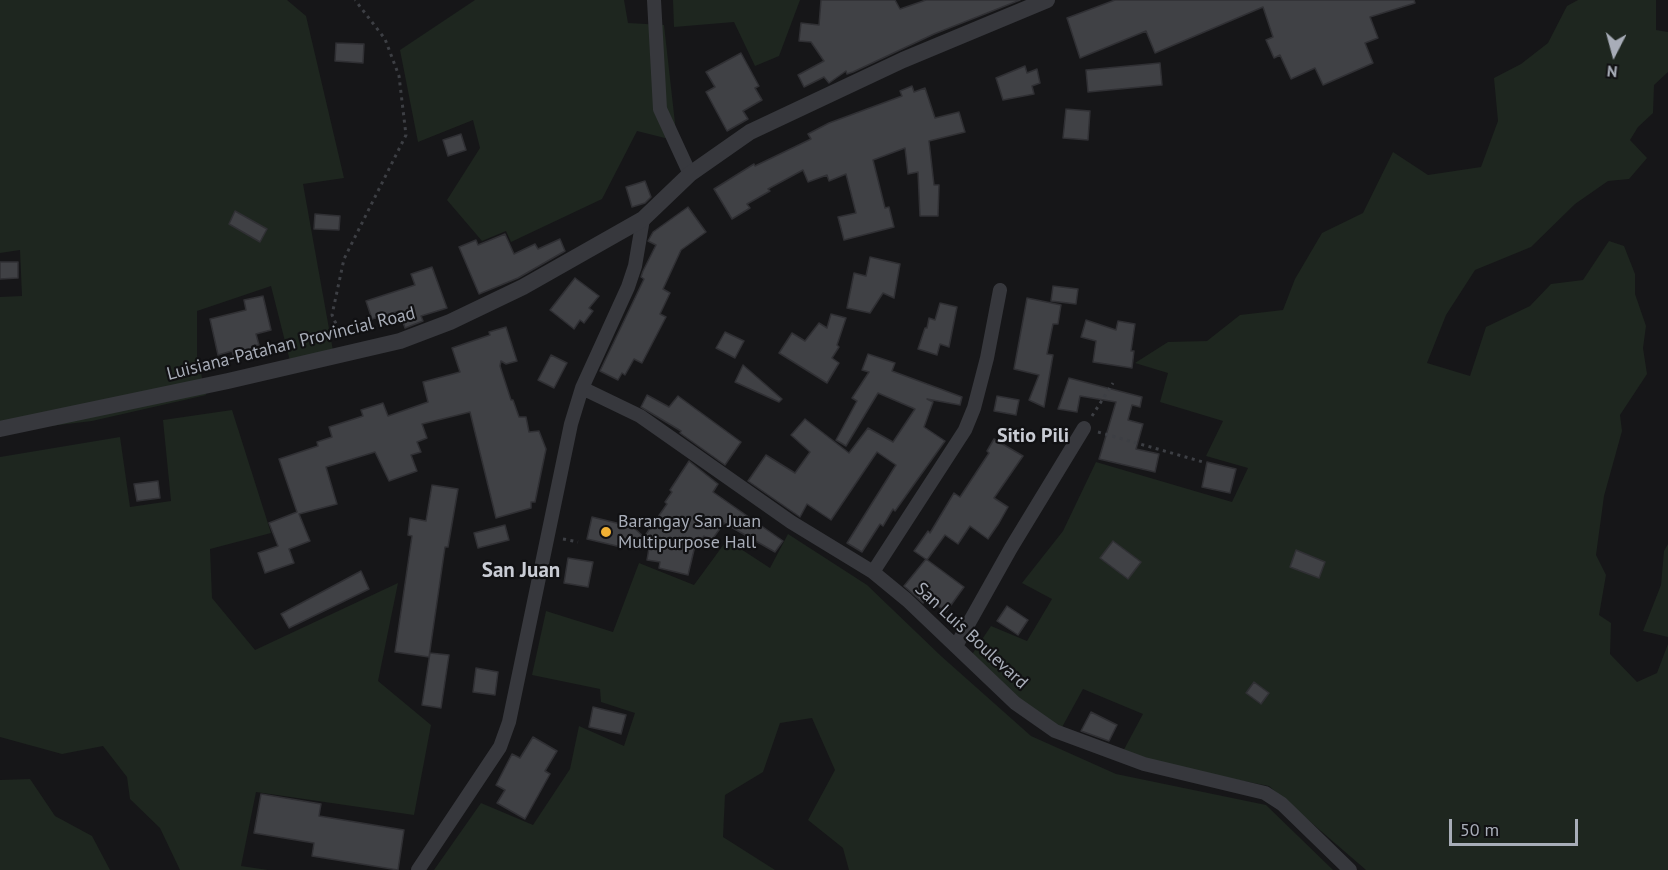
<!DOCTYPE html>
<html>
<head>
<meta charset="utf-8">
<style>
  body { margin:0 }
  #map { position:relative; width:1668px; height:870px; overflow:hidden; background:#161618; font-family:"PT Sans",sans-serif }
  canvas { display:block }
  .north { position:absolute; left:1584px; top:24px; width:60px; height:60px; -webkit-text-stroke:4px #111113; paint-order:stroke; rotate:186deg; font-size:16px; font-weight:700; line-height:24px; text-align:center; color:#a8adb8 }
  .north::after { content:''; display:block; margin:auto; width:21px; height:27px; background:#a8adb8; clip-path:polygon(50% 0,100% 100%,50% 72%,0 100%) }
  .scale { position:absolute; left:1449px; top:819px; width:129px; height:27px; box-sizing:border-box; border:3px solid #a8adb8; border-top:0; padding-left:8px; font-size:18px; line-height:21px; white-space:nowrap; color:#a8adb8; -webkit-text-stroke:4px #111113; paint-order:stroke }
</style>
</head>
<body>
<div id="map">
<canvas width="1668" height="870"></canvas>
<div class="north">N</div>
<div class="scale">50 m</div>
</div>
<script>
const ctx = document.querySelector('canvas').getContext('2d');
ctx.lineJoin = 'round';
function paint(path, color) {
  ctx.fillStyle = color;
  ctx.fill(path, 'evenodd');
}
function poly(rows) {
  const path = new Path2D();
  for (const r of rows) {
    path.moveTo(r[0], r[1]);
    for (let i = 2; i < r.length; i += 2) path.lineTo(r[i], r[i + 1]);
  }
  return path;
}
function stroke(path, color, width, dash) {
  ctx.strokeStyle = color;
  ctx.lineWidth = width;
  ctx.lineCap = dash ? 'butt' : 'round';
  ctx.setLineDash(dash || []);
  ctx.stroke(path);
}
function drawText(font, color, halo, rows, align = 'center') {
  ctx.font = font + ' "PT Sans",sans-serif';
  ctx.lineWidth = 4.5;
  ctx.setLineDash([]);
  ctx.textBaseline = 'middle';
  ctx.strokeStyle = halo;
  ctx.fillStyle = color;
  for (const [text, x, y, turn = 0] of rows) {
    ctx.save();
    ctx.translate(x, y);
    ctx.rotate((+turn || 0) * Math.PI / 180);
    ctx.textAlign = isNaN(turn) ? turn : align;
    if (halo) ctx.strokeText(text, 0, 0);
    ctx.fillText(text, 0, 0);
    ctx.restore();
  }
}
paint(poly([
  [0,0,287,0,306,16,344,178,303,184,335,362,292,369,271,286,197,311,197,356,206,395,92,421,0,432,0,297,22,296,20,250,0,253],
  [475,0,624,0,628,23,664,25,677,141,637,131,602,199,511,242,506,231,482,241,447,200,480,148,473,120,418,142,400,50],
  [673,0,800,0,779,56,755,66,734,22,674,27],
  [1578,0,1656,0,1656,30,1668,32,1668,72,1654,85,1653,113,1638,127,1630,140,1647,158,1629,179,1608,181,1575,204,1531,247,1475,270,1446,315,1427,363,1470,376,1486,327,1530,306,1551,284,1583,280,1609,241,1624,246,1635,274,1635,294,1646,326,1643,348,1647,374,1620,415,1622,431,1604,496,1596,555,1606,575,1599,615,1611,623,1610,654,1637,682,1657,673,1668,644,1668,870,1366,870,1269,786,1120,757,1143,714,1083,689,1061,729,1020,703,971,656,991,626,1027,641,1052,599,1022,583,1063,531,1096,462,1232,502,1248,468,1206,456,1223,421,1160,402,1168,373,1135,363,1168,342,1207,341,1240,315,1283,310,1295,279,1322,233,1363,213,1393,152,1428,175,1481,167,1498,121,1494,78,1521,64,1548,43,1567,6],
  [232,410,271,533,210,549,212,598,255,650,398,583,378,681,431,725,414,815,256,792,241,866,268,870,180,870,160,828,130,799,127,777,103,746,62,754,0,737,0,457,120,437,130,507,171,501,163,420],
  [788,534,867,585,941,656,1031,736,1116,774,1266,805,1333,870,849,870,843,848,808,820,835,770,812,718,780,723,763,772,725,795,723,837,775,870,434,870,481,803,533,825,570,769,579,726,624,746,635,713,601,702,600,689,532,675,546,611,613,632,639,563,694,585,727,540,770,568],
  [1668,544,1668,637,1643,631,1661,585,1664,551],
  [30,779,55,816,92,836,110,870,0,870,0,780]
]), '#1e261f');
const building = poly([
  [821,0,895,0,900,9,926,0,1020,0,934,34,853,72,847,74,846,71,829,83,824,77,804,87,798,75,824,61,811,42,799,41,801,23,819,25,821,0],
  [1115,0,1414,0,1415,3,1370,17,1378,38,1365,43,1373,63,1323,85,1315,68,1291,79,1280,55,1274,58,1266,40,1273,37,1263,7,1155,53,1146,31,1080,58,1067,18,1115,0],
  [336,43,364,44,363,63,335,61,336,43],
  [741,53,759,86,755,88,762,100,743,111,748,119,727,131,706,92,715,87,706,72,741,53],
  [1160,63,1162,85,1088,92,1086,70,1160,63],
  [1025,66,1027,73,1037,69,1040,83,1032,86,1034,94,1003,100,996,78,1025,66],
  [912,86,914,92,925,88,935,118,959,112,965,132,929,141,934,185,939,185,938,216,920,216,918,172,908,174,905,148,873,160,885,208,889,207,894,227,844,240,838,217,856,213,846,174,829,181,827,175,808,182,803,170,768,189,770,191,747,204,750,208,732,219,714,189,754,164,755,166,811,139,808,134,829,123,902,96,900,91,912,86],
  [1066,109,1090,111,1088,140,1063,138,1066,109],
  [461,134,466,150,448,156,443,140,461,134],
  [645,181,651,197,645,203,632,207,626,187,645,181],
  [688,207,706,232,681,250,663,289,670,293,660,314,666,317,642,363,634,359,625,375,622,373,618,380,600,371,644,279,641,277,643,271,656,245,648,241,653,232,688,207],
  [235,211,267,229,260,242,229,224,235,211],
  [315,214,340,216,339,230,314,229,315,214],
  [505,234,514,254,535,244,538,249,560,239,565,251,518,278,479,294,459,247,476,240,478,245,505,234],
  [870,257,900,264,894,298,883,293,870,313,847,308,854,273,866,276,870,257],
  [0,262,18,262,18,278,0,279,0,262],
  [432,267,447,308,421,316,423,321,405,328,399,311,372,319,366,301,415,285,411,274,432,267],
  [575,278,599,296,589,308,593,311,584,323,580,320,574,329,550,310,575,278],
  [1053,286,1078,289,1076,304,1051,301,1053,286],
  [263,296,271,330,256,334,259,345,252,346,253,354,234,358,232,351,218,355,210,319,246,310,244,300,263,296],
  [1027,298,1061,305,1058,324,1053,324,1047,354,1053,355,1044,407,1029,400,1039,375,1014,369,1027,298],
  [940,303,957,307,949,347,940,344,937,355,918,349,925,328,927,328,929,318,935,320,940,303],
  [831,314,846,318,837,345,839,347,832,358,839,363,827,383,779,353,792,333,805,341,819,323,827,328,831,314],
  [1086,320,1116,330,1118,321,1135,324,1131,351,1134,351,1132,368,1093,362,1096,341,1081,337,1086,320],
  [506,327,517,361,506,364,501,361,500,366,511,400,513,400,519,417,526,417,529,432,539,431,546,449,535,502,531,502,531,508,496,518,470,412,422,424,427,438,417,442,421,452,411,455,417,471,389,481,375,452,326,467,337,504,299,514,310,541,289,549,294,563,265,573,258,553,278,546,269,523,297,512,279,459,318,446,317,442,332,437,329,427,363,416,361,410,383,403,388,416,428,402,423,382,460,372,452,348,490,335,489,332,506,327],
  [725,332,744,341,735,358,716,348,725,332],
  [868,354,895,363,892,371,962,397,960,405,927,399,933,402,924,427,945,441,895,511,893,509,883,526,880,524,862,552,847,543,896,465,877,452,831,520,807,504,800,517,748,481,766,455,795,473,810,452,791,435,805,419,849,453,868,428,893,442,915,409,878,393,846,446,836,440,857,401,852,398,869,372,862,370,868,354],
  [551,355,567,363,554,388,538,380,551,355],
  [743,365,782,399,779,402,735,382,743,365],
  [1069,378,1142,397,1140,407,1132,405,1128,420,1143,424,1136,449,1159,454,1155,472,1099,459,1116,402,1080,396,1077,412,1058,409,1069,378],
  [647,395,669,407,678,396,741,442,725,465,680,433,681,431,641,407,647,395],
  [997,396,1019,400,1016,415,994,411,997,396],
  [994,439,1023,456,994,498,1008,507,999,523,988,539,970,526,958,544,945,535,927,560,914,551,928,531,930,533,954,493,960,497,989,453,987,451,994,439],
  [689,461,718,484,713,492,783,541,775,552,724,523,711,541,704,536,694,550,688,575,659,568,660,562,647,560,650,542,623,540,621,547,587,539,592,517,633,527,644,537,667,504,665,502,672,492,670,490,689,461],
  [1207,462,1236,469,1230,493,1202,487,1207,462],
  [158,481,160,498,137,501,134,484,158,481],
  [432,485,458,489,448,547,445,547,429,657,395,652,412,536,408,535,410,518,426,521,432,485],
  [505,525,509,540,478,548,474,533,505,525],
  [1113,541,1141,562,1128,579,1100,558,1113,541],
  [1296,550,1325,562,1319,578,1290,567,1296,550],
  [568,558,593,562,588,587,564,583,568,558],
  [926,559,964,587,946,612,927,598,923,603,904,586,926,559],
  [361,571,369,589,289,628,281,614,361,571],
  [1007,606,1028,620,1018,635,997,621,1007,606],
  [430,653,449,655,441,708,422,705,430,653],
  [476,668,498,672,495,695,473,692,476,668],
  [1254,682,1269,693,1261,704,1246,693,1254,682],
  [593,707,626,715,621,734,589,727,593,707],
  [1091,712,1117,725,1109,741,1081,731,1091,712],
  [533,737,557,751,545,771,550,774,525,819,497,803,505,790,496,785,512,754,520,758,533,737],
  [261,794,321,804,319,816,404,830,398,870,312,856,314,843,254,833,261,794]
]);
paint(building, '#404145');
stroke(building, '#303034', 1.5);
stroke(poly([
  [342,337,332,315,344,259,406,135,399,76,385,39,355,0],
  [1092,416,1113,383],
  [1098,432,1203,462],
  [563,539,578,542]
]), '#3d3f44', 3, [3, 4.5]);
stroke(poly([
  [654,0,660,109,690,174],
  [582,388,640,416,791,522,873,572,907,600,1015,703,1055,731,1144,764,1265,793,1282,804,1350,870],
  [873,572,965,430,974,408,987,358,1000,290],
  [956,646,1011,548,1084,428],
  [418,870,500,747,509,722,571,424,582,388,628,287,635,266,643,219]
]), '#37383d', 14);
stroke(poly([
  [0,429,228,381,400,341,450,322,523,287,643,219,690,174,750,132,903,60,1047,0]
]), '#37383d', 16);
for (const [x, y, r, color] of [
  [606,532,6,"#f2b134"]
]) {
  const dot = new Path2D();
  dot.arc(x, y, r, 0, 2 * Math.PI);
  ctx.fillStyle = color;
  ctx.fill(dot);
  stroke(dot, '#111113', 2);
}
drawText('18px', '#a8adb8', '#111113', [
  ["Luisiana-Patahan Provincial Road",291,344,-14],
  ["San Luis Boulevard",971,636,43]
]);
drawText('18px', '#a8adb8', '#111113', [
  ["Barangay San Juan",618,522],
  ["Multipurpose Hall",618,543]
], 'left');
drawText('bold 20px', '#c9ccd4', '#111113', [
  ["Sitio Pili",1033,436]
]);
drawText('bold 21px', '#c9ccd4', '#111113', [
  ["San Juan",521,571]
]);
</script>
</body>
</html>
